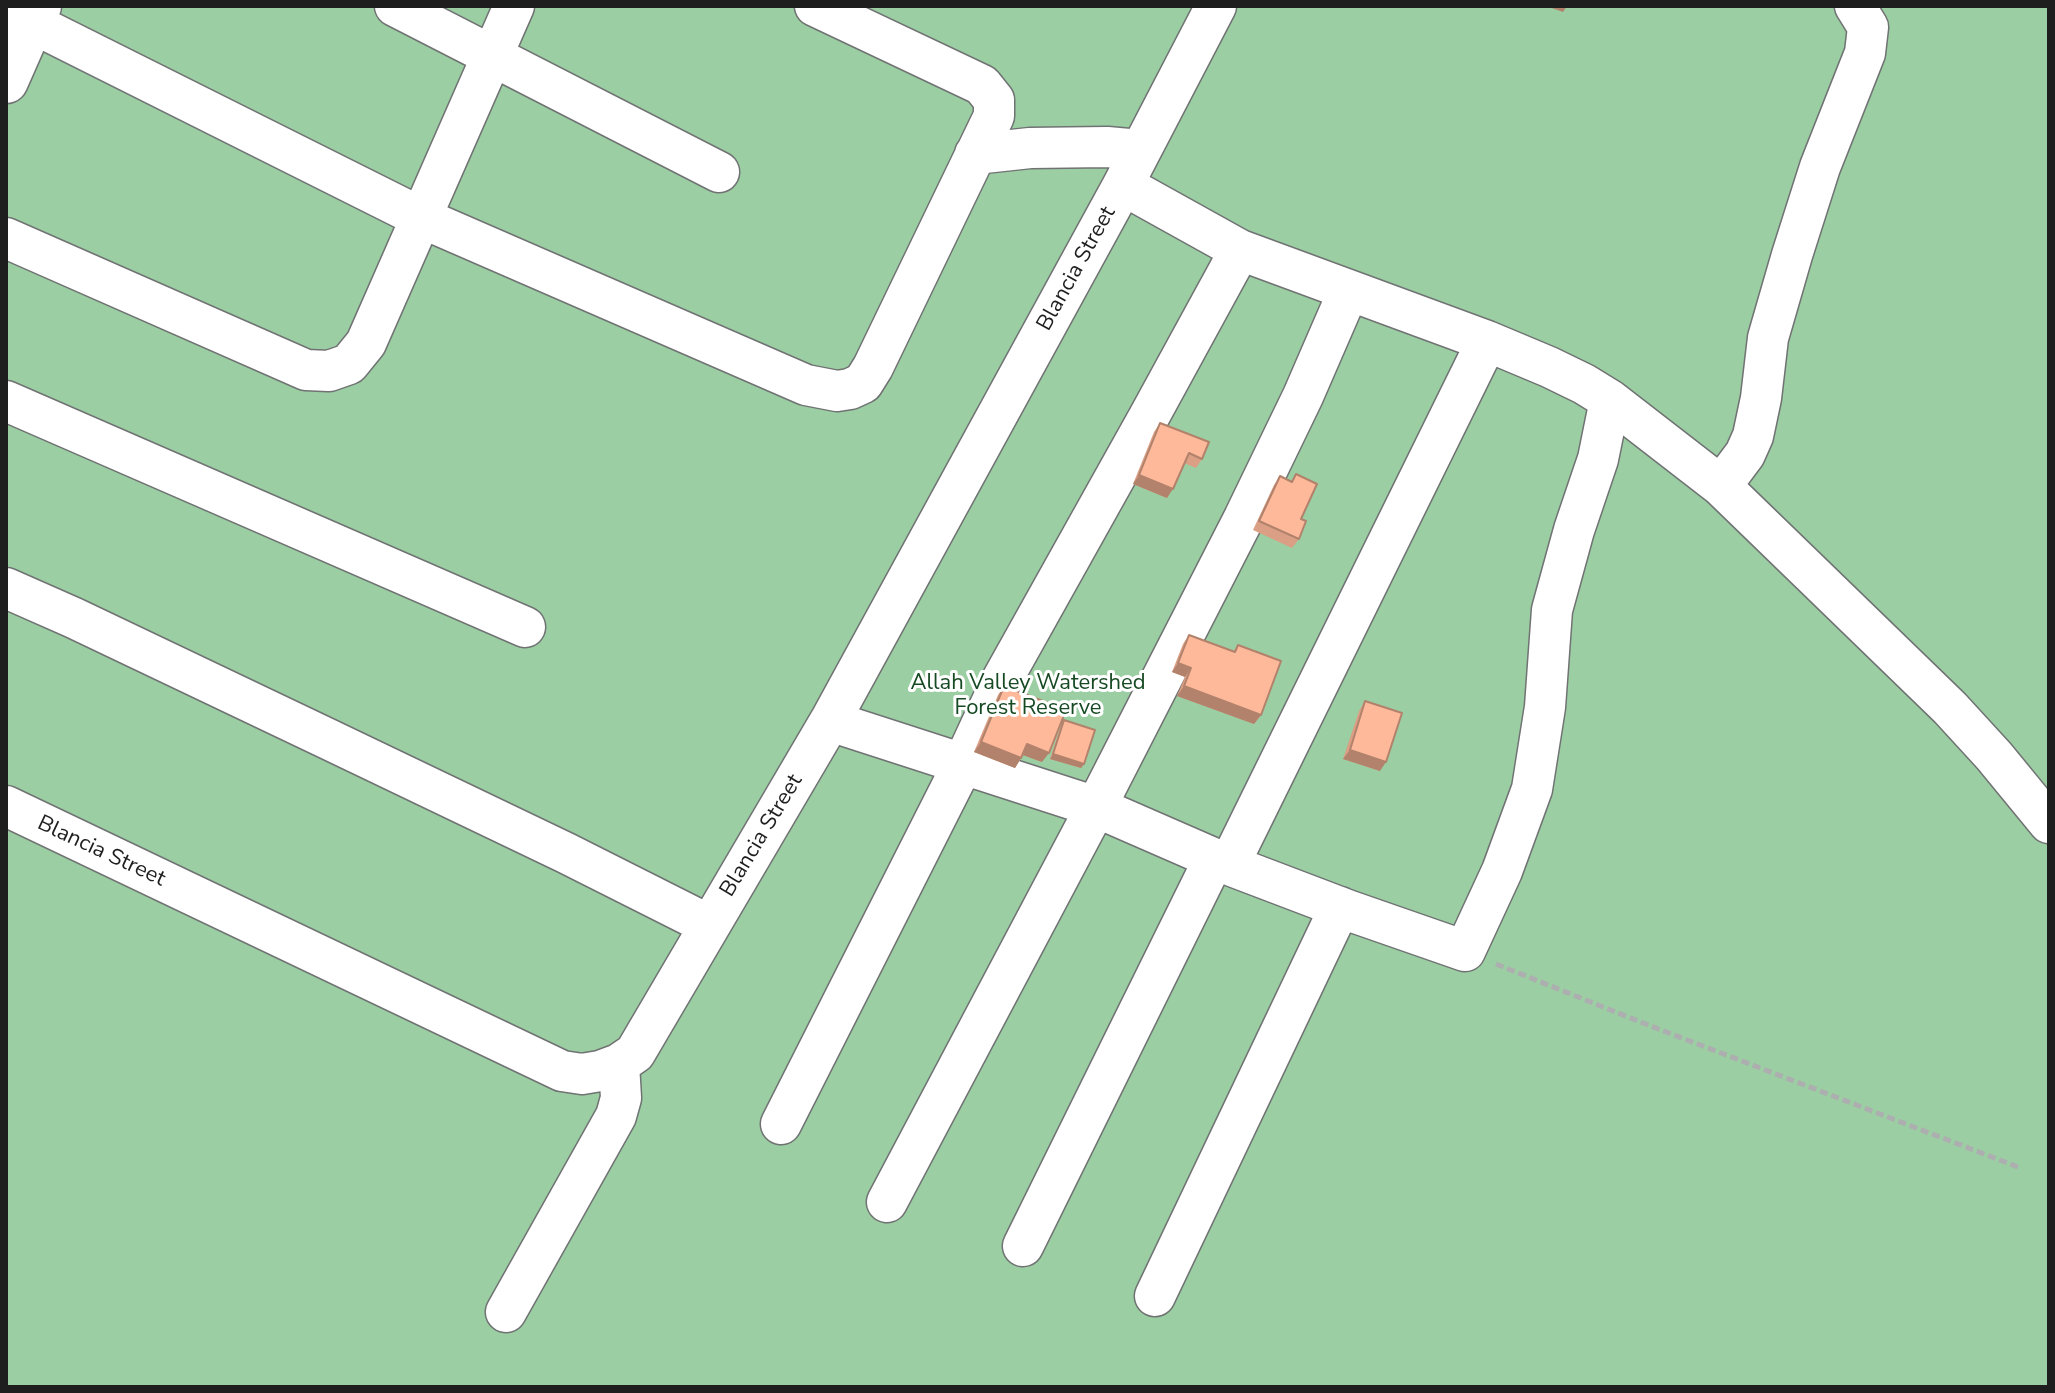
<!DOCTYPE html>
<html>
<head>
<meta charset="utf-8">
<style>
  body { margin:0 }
  #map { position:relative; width:2055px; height:1393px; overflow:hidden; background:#f1f3f4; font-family:"Nunito Sans",sans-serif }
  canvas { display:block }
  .frame { position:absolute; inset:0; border:8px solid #1e1e1f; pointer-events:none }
</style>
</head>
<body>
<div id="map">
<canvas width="2055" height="1393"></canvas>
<div class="frame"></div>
</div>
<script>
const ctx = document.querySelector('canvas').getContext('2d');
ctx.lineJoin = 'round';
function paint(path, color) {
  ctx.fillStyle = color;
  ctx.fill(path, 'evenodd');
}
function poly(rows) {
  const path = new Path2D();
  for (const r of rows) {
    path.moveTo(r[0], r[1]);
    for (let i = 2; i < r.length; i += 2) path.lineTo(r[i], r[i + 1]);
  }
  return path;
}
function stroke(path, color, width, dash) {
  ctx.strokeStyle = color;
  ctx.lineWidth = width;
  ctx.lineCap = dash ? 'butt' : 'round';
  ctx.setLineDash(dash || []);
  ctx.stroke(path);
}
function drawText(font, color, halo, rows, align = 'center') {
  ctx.font = font + ' "Nunito Sans",sans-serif';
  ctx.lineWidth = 6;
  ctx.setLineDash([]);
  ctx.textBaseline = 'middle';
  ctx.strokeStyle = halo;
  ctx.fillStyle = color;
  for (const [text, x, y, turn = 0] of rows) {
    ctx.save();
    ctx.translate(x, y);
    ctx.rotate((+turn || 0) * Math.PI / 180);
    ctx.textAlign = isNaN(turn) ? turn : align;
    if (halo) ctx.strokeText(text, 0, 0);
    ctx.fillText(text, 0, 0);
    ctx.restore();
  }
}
paint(poly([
  [6,6,2049,6,2049,1387,6,1387]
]), '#9bcea2');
const minor = poly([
  [395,6,719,172],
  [6,10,422,218,806,385,837,391,850,389,863,383,873,367,994,116,994,100,982,85,815,6],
  [975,154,1030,148,1107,147,1140,150],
  [6,238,306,370,329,371,349,364,366,343,514,6],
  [1240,250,1487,341,1549,367,1584,384,1610,400,1721,486,1950,708,1994,756,2049,823],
  [6,401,525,627],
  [1721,486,1745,454,1753,436,1761,398,1768,338,1792,255,1820,167,1865,53,1868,27,1855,6],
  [6,588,74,618,328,739,566,853,709,925],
  [830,721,1096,807,1229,865,1350,911,1465,951,1502,871,1532,789,1545,707,1552,610,1574,530,1598,459,1610,400],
  [6,806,562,1071,582,1074,600,1071,619,1064,635,1053,830,721,1123,185,1216,6],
  [1229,865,1487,341],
  [781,1124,963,764,1003,678,1151,413,1240,250,1123,185],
  [887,1202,1096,807,1244,518,1303,396,1349,290],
  [1023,1246,1214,859],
  [1155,1296,1340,907],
  [506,1312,616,1116,621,1098,619,1064]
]);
const major = poly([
  [6,81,39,6]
]);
stroke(minor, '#707273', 43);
stroke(major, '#707273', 47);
stroke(poly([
  [1496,964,1643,1023,2018,1167]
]), '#adaeaf', 5, [8, 4]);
stroke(minor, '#fff', 40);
stroke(major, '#fff', 44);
paint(poly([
  [1160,423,1202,459,1196,468,1184,463,1167,498,1133,484,1154,432],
  [1296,474,1301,519,1299,539,1292,548,1253,530,1274,485,1280,476,1291,481],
  [1189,635,1233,652,1238,645,1261,715,1254,724,1177,696,1185,677,1172,672,1183,644],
  [1004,686,1042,762,1023,755,1015,768,974,752,998,695],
  [1365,701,1380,771,1343,759,1359,711],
  [1064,720,1084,764,1081,768,1050,759,1061,725]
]), '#da9f84');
paint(poly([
  [1546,6,1567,6,1563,12],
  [1139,475,1173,489,1167,498,1133,484],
  [1178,663,1191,668,1185,677,1172,672],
  [1184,686,1261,715,1254,724,1177,696],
  [981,742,1021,758,1015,768,974,752],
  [1027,744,1049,753,1042,762,1020,754],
  [1350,750,1386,762,1380,771,1343,759],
  [1053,754,1084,764,1081,768,1050,759]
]), '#b2826c');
const building = poly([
  [1160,423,1209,442,1202,459,1189,453,1173,489,1139,475,1160,423],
  [1296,474,1317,484,1301,519,1306,521,1299,539,1259,521,1280,476,1292,482,1296,474],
  [1189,635,1235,652,1238,645,1281,661,1261,715,1184,686,1191,668,1178,663,1189,635],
  [1004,686,1066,710,1049,753,1027,744,1021,758,981,742,1004,686],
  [1365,701,1402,713,1386,762,1350,750,1365,701],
  [1064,720,1095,730,1084,764,1053,754,1064,720]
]);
paint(building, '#feb99a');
stroke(building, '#b2826c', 2);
drawText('22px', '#1e1e1f', '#fff', [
  ["Blancia Street",1077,269,-61],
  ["Blancia Street",762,836,-59],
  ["Blancia Street",101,852,25]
]);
drawText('22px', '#164a23', '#fff', [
  ["Allah Valley Watershed",1028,684],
  ["Forest Reserve",1028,709]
]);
</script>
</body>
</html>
